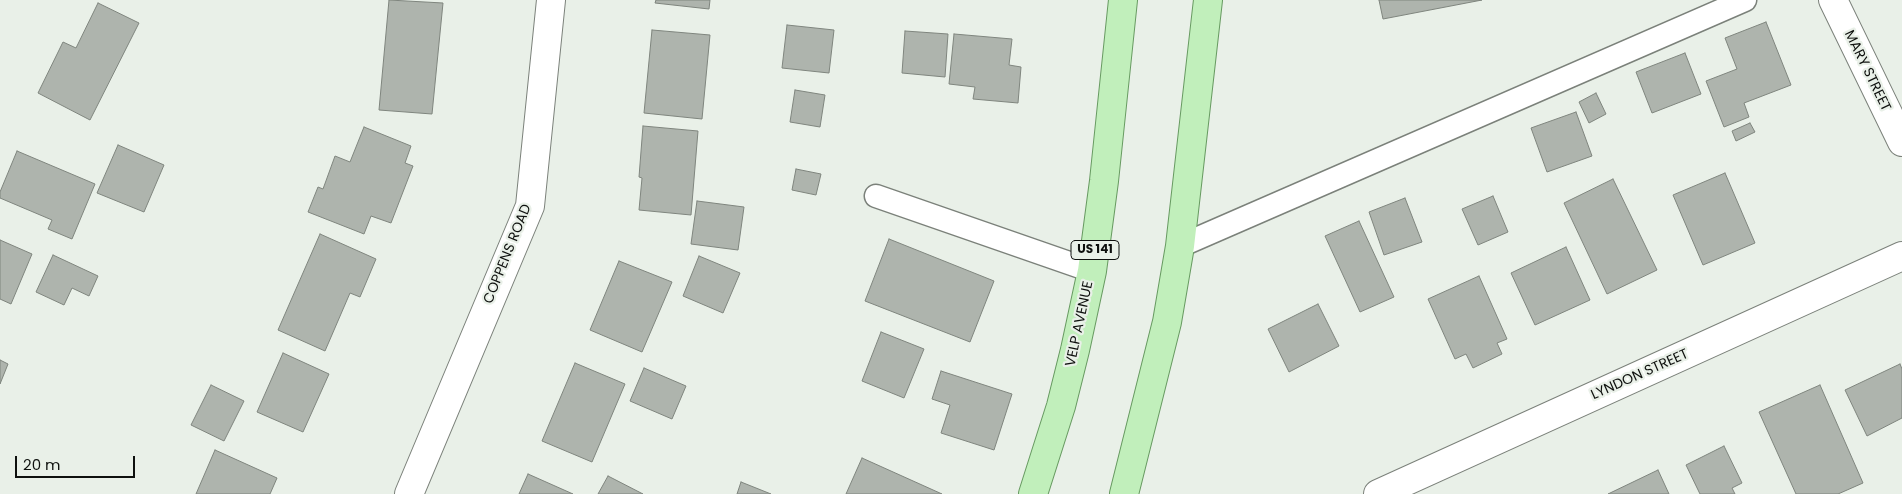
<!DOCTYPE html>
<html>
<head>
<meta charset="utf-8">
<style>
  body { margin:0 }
  #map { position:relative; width:1902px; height:494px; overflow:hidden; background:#e9f0e8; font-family:Poppins,sans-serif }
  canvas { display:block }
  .scale { position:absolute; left:15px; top:456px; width:120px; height:22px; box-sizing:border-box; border:2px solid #0e100e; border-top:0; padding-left:6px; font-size:15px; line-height:18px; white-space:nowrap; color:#0e100e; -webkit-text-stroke:4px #e9f0e8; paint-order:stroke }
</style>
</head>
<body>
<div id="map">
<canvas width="1902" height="494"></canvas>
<div class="scale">20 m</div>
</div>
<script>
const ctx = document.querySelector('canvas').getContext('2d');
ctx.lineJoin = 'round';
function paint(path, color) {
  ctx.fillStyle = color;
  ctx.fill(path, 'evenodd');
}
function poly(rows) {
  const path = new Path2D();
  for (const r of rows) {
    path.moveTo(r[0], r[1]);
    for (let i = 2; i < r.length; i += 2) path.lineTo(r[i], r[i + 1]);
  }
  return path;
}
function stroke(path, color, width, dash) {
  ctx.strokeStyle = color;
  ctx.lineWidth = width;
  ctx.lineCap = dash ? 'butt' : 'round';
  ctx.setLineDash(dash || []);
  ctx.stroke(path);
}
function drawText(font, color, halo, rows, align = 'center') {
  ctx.font = font + ' Poppins,sans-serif';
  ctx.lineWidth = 4.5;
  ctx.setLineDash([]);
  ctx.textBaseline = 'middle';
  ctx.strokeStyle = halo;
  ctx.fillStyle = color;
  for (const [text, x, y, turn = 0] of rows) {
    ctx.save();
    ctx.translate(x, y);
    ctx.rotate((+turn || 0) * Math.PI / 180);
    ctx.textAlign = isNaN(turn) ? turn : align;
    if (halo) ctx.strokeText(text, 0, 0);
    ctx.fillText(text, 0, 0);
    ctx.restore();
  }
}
const building = poly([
  [389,0,443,3,432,114,379,110,389,0],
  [656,0,710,0,709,9,655,3,656,0],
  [1379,0,1482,0,1383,19,1379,0],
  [98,3,139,23,90,120,38,93,63,42,76,48,98,3],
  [1766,22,1791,85,1744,103,1749,117,1724,127,1706,81,1737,69,1725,38,1766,22],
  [787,25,834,30,829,73,782,68,787,25],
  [652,30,710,35,702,119,644,113,652,30],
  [905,31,948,34,945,77,902,73,905,31],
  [954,34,1012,39,1009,65,1021,67,1018,103,973,99,975,87,949,84,954,34],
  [1685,53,1701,94,1652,113,1636,72,1685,53],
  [795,90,825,95,820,127,790,122,795,90],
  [1596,93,1606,114,1589,123,1579,102,1596,93],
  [1576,112,1592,156,1547,172,1531,128,1576,112],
  [1750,123,1755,132,1736,141,1732,131,1750,123],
  [643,126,698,131,691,215,639,210,642,178,639,177,643,126],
  [364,127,411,146,405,163,413,166,391,223,371,216,364,234,308,212,318,187,323,189,335,156,350,162,364,127],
  [118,145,164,165,144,212,97,193,118,145],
  [17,151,95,184,72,239,48,229,52,220,0,198,0,192,17,151],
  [796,169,821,174,816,195,792,190,796,169],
  [1725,173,1755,243,1703,265,1673,195,1725,173],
  [1613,179,1657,270,1607,294,1564,203,1613,179],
  [1493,196,1508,232,1478,245,1462,209,1493,196],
  [1405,198,1422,242,1384,255,1369,212,1405,198],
  [697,201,744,207,738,250,691,244,697,201],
  [1359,221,1394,297,1360,312,1325,236,1359,221],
  [320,234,376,259,360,297,350,293,325,351,278,330,320,234],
  [889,239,994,281,970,342,865,301,889,239],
  [0,240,32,254,11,304,0,299,0,240],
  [1566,247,1590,300,1535,325,1511,273,1566,247],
  [53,255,98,276,89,296,72,288,64,305,36,292,53,255],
  [699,256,740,273,723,313,683,296,699,256],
  [619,261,672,282,642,352,590,330,619,261],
  [1479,276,1507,339,1497,343,1502,354,1473,368,1466,354,1455,359,1428,299,1479,276],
  [1318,304,1339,346,1289,372,1268,329,1318,304],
  [881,332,924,349,904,398,862,381,881,332],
  [283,353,329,374,303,432,257,412,283,353],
  [0,360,8,364,0,384,0,360],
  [575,363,625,384,592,462,542,441,575,363],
  [1900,364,1902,369,1902,418,1867,436,1845,390,1900,364],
  [644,368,686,386,672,419,630,401,644,368],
  [941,371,1012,394,994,450,941,433,950,405,932,399,941,371],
  [211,385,244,401,224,441,191,425,211,385],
  [1820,385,1863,483,1838,494,1796,494,1759,412,1820,385],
  [1724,446,1742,483,1732,488,1735,494,1700,494,1686,465,1724,446],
  [215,450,277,478,270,494,196,494,215,450],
  [862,458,942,494,846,494,862,458],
  [1658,470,1669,494,1608,494,1658,470],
  [528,474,573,494,519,494,528,474],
  [608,476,643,494,598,494,608,476],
  [741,482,771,494,737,494,741,482]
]);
paint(building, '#aeb4ad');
stroke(building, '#7f857e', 1);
const service = poly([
  [876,196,1092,271],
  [1180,246,1745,0]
]);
const minor = poly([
  [1833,0,1902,142],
  [409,494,530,206,551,0],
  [1378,494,1902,256]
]);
const primary = poly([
  [1033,494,1061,406,1075,350,1092,271,1104,181,1123,0],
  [1124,494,1167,322,1180,246,1208,0]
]);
stroke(service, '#7b817a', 25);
stroke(minor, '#7b817a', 30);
stroke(primary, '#679a61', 30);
stroke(service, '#fff', 22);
stroke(minor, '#fff', 28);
stroke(primary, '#c1efbb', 28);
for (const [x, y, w] of [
  [1095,250,48]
]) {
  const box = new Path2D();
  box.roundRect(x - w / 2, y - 9.5, w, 19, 4);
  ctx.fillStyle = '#e9f0e8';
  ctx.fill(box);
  stroke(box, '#0e100e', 1);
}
drawText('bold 12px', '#0e100e', null, [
  ["US 141",1095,250]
]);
drawText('14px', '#0e100e', '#e9f0e8', [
  ["MARY STREET",1867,71,64],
  ["COPPENS ROAD",508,254,-68],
  ["VELP AVENUE",1080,324,-78],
  ["LYNDON STREET",1640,375,-24]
]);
</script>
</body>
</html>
